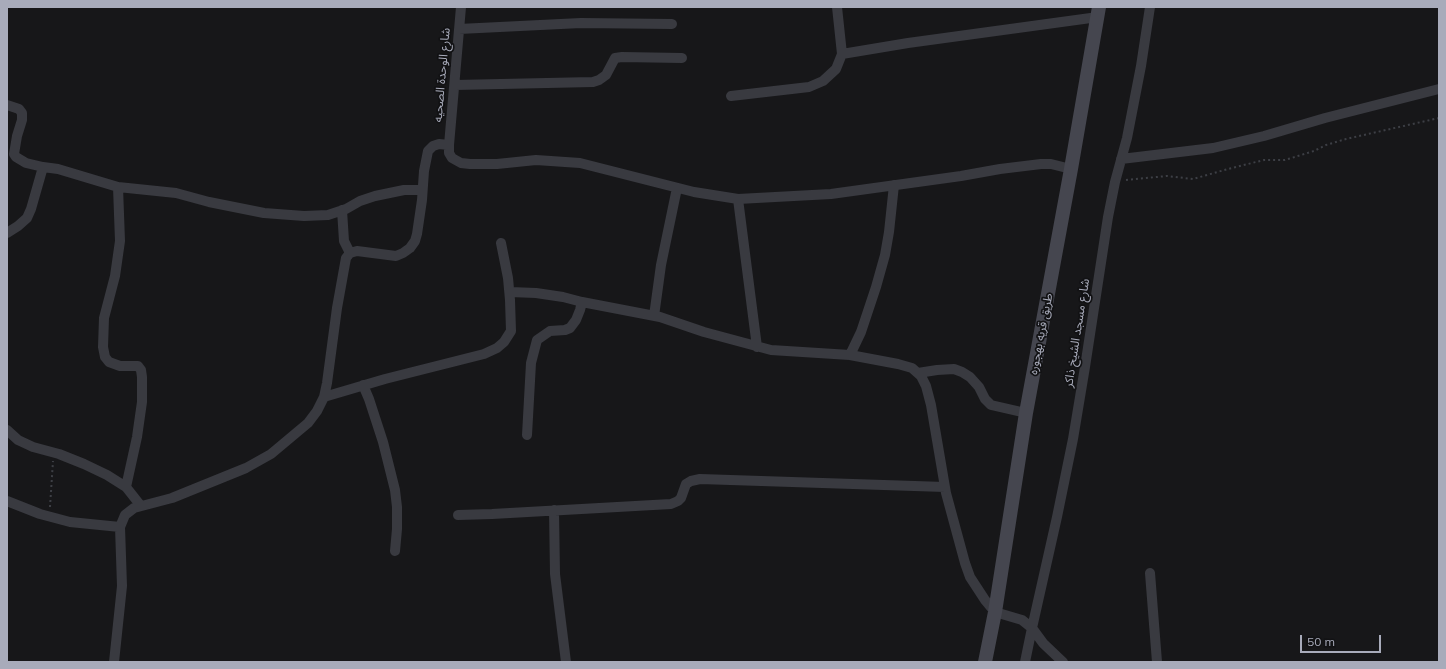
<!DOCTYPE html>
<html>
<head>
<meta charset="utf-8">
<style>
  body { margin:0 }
  #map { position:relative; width:1446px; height:669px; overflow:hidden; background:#171719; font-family:Mulish,sans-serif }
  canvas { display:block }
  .frame { position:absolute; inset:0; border:8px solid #a8abba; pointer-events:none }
  .scale { position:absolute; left:1300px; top:635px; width:81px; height:18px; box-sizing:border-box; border:2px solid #a8abba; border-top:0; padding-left:5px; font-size:12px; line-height:14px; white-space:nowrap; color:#a8abba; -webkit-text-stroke:3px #121214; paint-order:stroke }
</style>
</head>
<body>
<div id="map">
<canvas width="1446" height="669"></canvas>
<div class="frame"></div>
<div class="scale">50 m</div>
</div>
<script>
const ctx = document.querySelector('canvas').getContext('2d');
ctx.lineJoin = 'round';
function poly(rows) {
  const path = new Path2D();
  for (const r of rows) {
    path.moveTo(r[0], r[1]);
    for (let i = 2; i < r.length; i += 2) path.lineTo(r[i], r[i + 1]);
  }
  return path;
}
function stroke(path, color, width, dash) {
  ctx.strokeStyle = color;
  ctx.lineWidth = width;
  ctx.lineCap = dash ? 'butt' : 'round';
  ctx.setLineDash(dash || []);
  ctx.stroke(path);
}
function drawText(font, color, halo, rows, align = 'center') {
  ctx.font = font + ' Mulish,"Noto Sans Arabic",sans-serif';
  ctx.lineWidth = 3.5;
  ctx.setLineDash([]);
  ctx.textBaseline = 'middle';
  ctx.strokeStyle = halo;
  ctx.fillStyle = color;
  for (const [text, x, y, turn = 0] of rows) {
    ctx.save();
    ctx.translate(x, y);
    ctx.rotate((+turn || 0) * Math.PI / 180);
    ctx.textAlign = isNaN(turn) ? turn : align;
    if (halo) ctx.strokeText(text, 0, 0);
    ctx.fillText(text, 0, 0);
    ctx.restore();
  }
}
stroke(poly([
  [1126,180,1167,176,1193,179,1228,169,1264,160,1285,160,1314,151,1326,145,1346,139,1439,118],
  [50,507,53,461]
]), '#3d3f45', 2, [2, 3]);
stroke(poly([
  [461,7,449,145,449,153,452,158,461,163,470,164,497,164,536,160,580,163,694,192,738,199,831,194,961,176,1000,169,1041,164,1051,164,1071,169],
  [837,7,842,54],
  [459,29,581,23,672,24],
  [455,85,593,82,599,80,606,75,615,58,622,57,682,58],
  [731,96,809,87,823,81,836,69,842,54,908,43,1098,17],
  [7,105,19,109,22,113,22,120,17,136,14,154,16,157,26,163,43,167],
  [1121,159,1213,148,1264,136,1325,118,1439,89],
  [118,187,120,241,115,276,104,318,103,347,105,357,109,362,120,366,138,366,141,370,142,377,142,402,137,437,126,487],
  [738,199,757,347],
  [342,210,344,241,350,253],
  [7,233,18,226,27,218,31,209,43,167,58,169,118,187,176,193,209,202,264,213,304,216,328,215,346,209,360,201,375,196,404,190,422,190],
  [510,292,536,293,563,297,582,302,660,317,704,332,771,350,850,355,898,364,912,368,921,376,926,386,931,405,946,493,965,563,970,577,985,600,995,612,1022,620,1032,628,1043,643,1063,662],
  [654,316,661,265,677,188],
  [850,355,861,332,876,287,885,255,889,232,894,185],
  [918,373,937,370,954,369,962,372,970,377,979,387,985,399,991,405,1026,413],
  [363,385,369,399,383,442,395,490,397,507,397,529,395,551],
  [324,397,385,379,484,354,497,348,504,342,511,331,510,300,508,278,501,243],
  [7,430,18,440,33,447,59,454,84,464,107,475,126,487,141,506],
  [527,435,531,363,537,340,550,331,565,330,570,328,576,320,580,310,582,302],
  [7,501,40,514,70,522,120,527],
  [554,510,555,574,566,662],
  [458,515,492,514,671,504,678,501,681,498,686,484,691,481,700,479,945,487],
  [1150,573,1157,662],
  [114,662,122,586,120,527,125,515,134,508,172,498,246,468,271,454,308,423,317,411,324,397,327,383,337,308,346,258,350,253,357,251,396,256,403,253,410,248,415,241,417,234,422,200,424,171,428,151,433,146,439,144,449,145],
  [1025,662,1032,628,1057,517,1073,439,1085,367,1108,217,1115,182,1127,138,1141,66,1150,7]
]), '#393a40', 10);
stroke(poly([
  [985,662,995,612,1026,413,1071,169,1099,7]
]), '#45464f', 14);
drawText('12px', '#a8abba', '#121214', [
  ["شارع الوحدة الصحيه",442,75,-85],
  ["شارع مسجد الشيخ ذاكر",1077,333,-81],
  ["طريق قريه بهجوره",1041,334,-79]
]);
</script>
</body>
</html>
